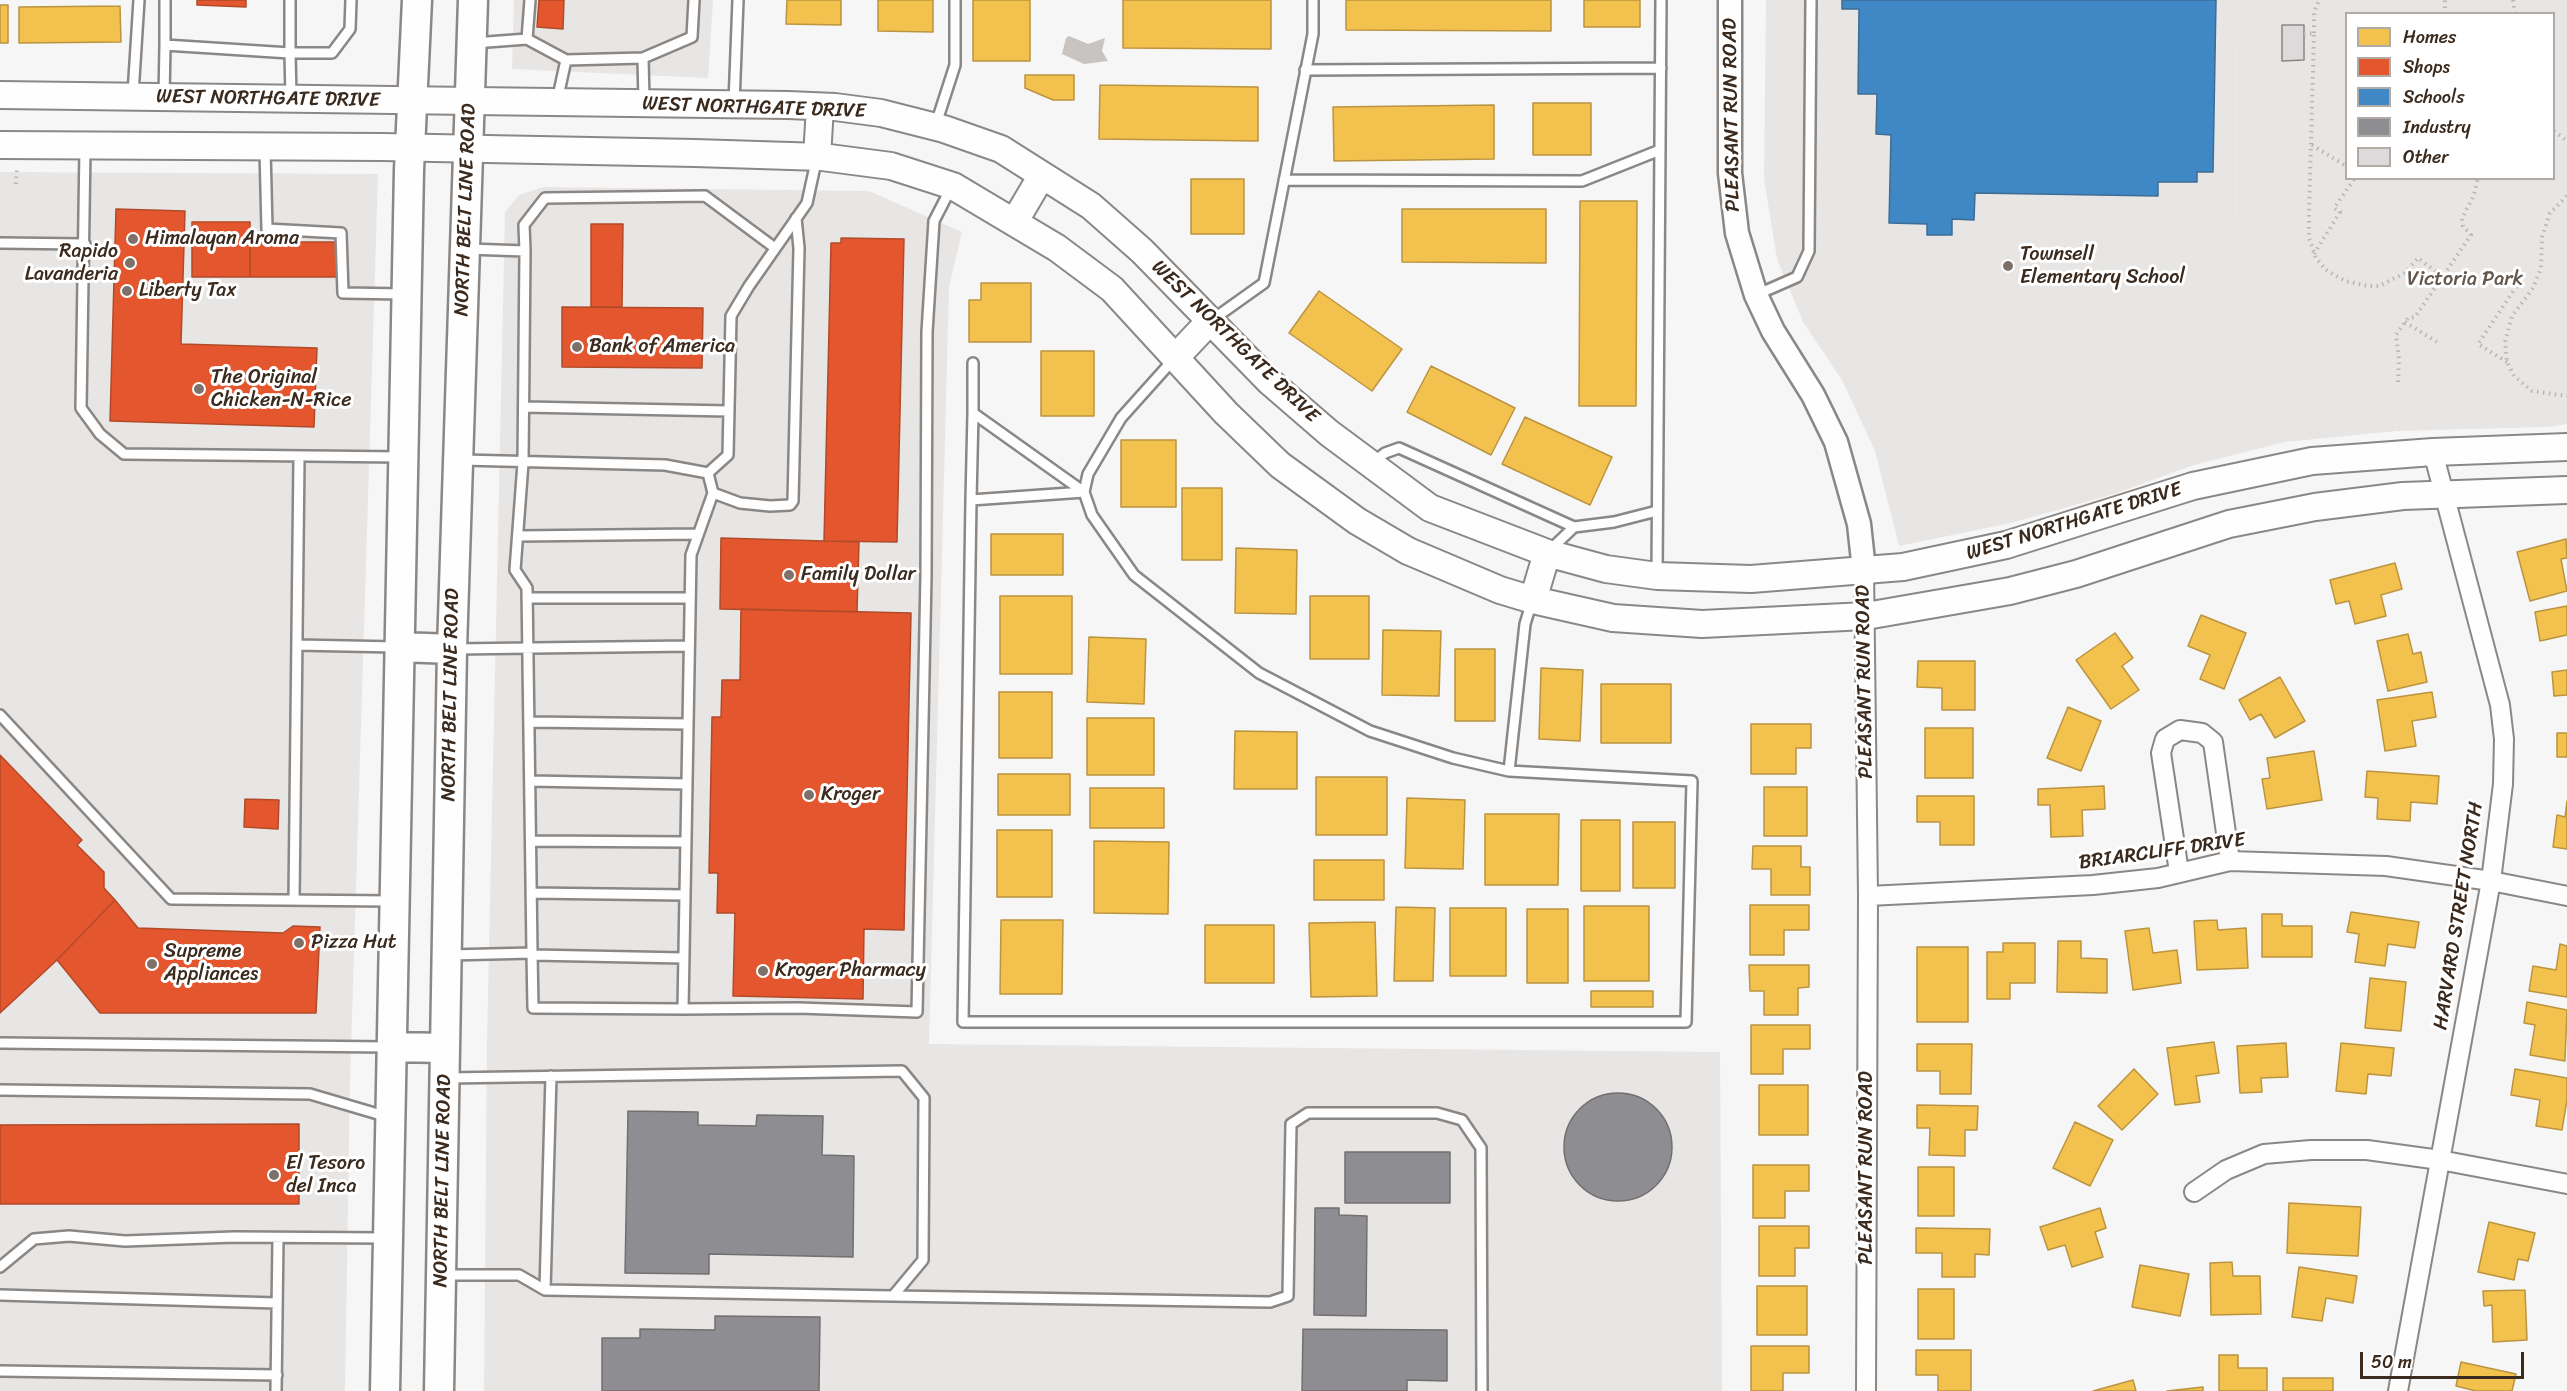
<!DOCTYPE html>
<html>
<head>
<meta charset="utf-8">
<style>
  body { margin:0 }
  #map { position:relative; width:2567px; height:1391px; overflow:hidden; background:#f7f6f6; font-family:Sriracha,sans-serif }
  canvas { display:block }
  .legend { position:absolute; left:2345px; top:12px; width:210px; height:168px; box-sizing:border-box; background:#fff; border:2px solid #b1aaa5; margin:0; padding:8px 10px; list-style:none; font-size:18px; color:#3b2a1e }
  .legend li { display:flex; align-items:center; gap:12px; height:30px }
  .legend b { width:30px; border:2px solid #b1aaa5 }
  .scale { position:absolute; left:2360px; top:1352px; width:164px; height:27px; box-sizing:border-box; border:3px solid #3b2a1e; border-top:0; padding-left:8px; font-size:18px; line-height:21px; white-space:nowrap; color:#3b2a1e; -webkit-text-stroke:4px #fff; paint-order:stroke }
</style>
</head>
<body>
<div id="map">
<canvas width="2567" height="1391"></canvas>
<ul class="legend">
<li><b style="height:16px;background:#f2c14e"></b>Homes</li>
<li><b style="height:16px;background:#e4572e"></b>Shops</li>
<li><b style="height:16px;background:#3f88c5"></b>Schools</li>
<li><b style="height:16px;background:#8d8d92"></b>Industry</li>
<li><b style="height:16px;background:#dcdada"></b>Other</li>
</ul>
<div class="scale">50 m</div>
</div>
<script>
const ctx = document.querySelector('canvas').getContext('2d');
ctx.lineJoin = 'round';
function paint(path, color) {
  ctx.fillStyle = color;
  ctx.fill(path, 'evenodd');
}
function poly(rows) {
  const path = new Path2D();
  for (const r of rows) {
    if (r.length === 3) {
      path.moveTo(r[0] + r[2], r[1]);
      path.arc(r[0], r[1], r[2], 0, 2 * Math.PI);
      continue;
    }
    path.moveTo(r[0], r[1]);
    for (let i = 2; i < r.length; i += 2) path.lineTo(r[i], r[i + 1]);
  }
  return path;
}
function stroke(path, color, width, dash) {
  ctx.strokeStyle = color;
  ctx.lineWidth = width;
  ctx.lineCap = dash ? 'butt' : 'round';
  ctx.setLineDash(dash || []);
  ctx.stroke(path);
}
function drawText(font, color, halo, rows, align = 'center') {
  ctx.font = font + ' Sriracha,sans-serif';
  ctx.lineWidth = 6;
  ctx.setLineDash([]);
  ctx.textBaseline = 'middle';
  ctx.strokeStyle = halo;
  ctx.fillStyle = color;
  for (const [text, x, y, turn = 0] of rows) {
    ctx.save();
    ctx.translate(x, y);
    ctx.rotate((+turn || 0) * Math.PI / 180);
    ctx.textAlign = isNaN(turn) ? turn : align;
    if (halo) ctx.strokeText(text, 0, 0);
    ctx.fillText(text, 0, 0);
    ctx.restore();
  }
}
paint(poly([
  [514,0,713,0,708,78,512,69],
  [1766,0,2237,0,2236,274,2382,342,2397,431,2285,442,2194,465,2114,494,2011,523,1899,546,1875,451,1842,380,1803,322,1777,259,1764,179],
  [0,172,378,174,350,1082,345,1391,0,1391],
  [543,187,869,191,962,232,949,287,929,1044,1720,1052,1722,1391,484,1391,487,1040,505,212,519,195]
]), '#e8e6e5');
paint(poly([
  [2237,0,2567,0,2567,424,2548,427,2397,431,2382,342,2236,274],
  [2346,14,2554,14,2554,178,2346,178]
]), '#e8e6e4');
paint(poly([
  [1069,36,1088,44,1105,38,1102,51,1108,61,1084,64,1062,54,1066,38]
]), '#c8c4c1');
const homes = poly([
  [787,0,841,0,841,25,786,24,787,0],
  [878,0,933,0,933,32,878,31,878,0],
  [973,0,1030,0,1030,61,973,61,973,0],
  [1123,0,1271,0,1271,49,1123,48,1123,0],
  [1346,0,1551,0,1551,31,1346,30,1346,0],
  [1584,0,1640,0,1640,27,1584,27,1584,0],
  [0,5,8,5,8,43,0,43,0,5],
  [120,6,121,42,19,43,19,7,120,6],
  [1025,75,1074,75,1074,100,1053,100,1025,88,1025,75],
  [1100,85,1258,87,1258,141,1099,139,1100,85],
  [1533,103,1591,103,1591,155,1533,155,1533,103],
  [1494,105,1494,159,1334,161,1333,107,1494,105],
  [1191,179,1244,179,1244,234,1191,234,1191,179],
  [1580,201,1637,201,1636,406,1579,406,1580,201],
  [1402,209,1546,209,1546,263,1402,262,1402,209],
  [981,283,1031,283,1031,342,969,342,969,300,981,300,981,283],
  [1319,291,1402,349,1372,391,1289,333,1319,291],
  [1041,351,1094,351,1094,416,1041,416,1041,351],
  [1431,366,1515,408,1491,455,1407,412,1431,366],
  [1525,417,1612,457,1590,505,1502,464,1525,417],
  [1121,440,1176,440,1176,507,1121,507,1121,440],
  [1182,488,1222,488,1222,560,1182,560,1182,488],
  [991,534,1063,534,1063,575,991,575,991,534],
  [2566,539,2567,558,2561,559,2567,591,2530,601,2517,552,2566,539],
  [1236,548,1297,550,1296,614,1235,613,1236,548],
  [2395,563,2402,589,2381,595,2386,616,2355,624,2349,601,2336,604,2330,580,2395,563],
  [1000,596,1072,596,1072,674,1000,674,1000,596],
  [1310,596,1369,596,1369,659,1310,659,1310,596],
  [2567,606,2567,635,2540,641,2535,612,2567,606],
  [2201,615,2246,633,2224,689,2200,679,2210,655,2188,646,2201,615],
  [1383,630,1441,631,1439,696,1382,695,1383,630],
  [2115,633,2133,658,2122,666,2139,690,2111,709,2076,660,2115,633],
  [2408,634,2413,654,2421,652,2427,682,2388,691,2377,641,2408,634],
  [1089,637,1146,639,1144,704,1087,702,1089,637],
  [1455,649,1495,649,1495,721,1455,721,1455,649],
  [1918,661,1975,661,1975,710,1942,710,1942,688,1917,687,1918,661],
  [1541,668,1583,670,1580,741,1539,739,1541,668],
  [2567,670,2567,695,2554,696,2552,672,2567,670],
  [2280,677,2305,721,2275,738,2261,714,2250,720,2239,700,2280,677],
  [1601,684,1671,684,1671,743,1601,743,1601,684],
  [999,692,1052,692,1052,758,999,758,999,692],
  [2432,692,2436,717,2412,721,2416,746,2385,751,2377,700,2432,692],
  [2068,707,2101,721,2081,771,2047,758,2068,707],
  [1087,718,1154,718,1154,775,1087,775,1087,718],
  [1751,724,1811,724,1811,748,1796,748,1796,774,1751,774,1751,724],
  [1925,728,1973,728,1973,778,1925,778,1925,728],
  [1235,731,1297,732,1297,789,1234,789,1235,731],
  [2557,733,2567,733,2567,757,2557,757,2557,733],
  [2314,751,2322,800,2267,809,2262,779,2270,778,2267,758,2314,751],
  [2367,771,2439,776,2437,804,2411,802,2410,821,2377,819,2378,798,2365,797,2367,771],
  [998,774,1070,774,1070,815,998,815,998,774],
  [1316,777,1387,777,1387,835,1316,835,1316,777],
  [2104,786,2105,809,2082,810,2083,836,2051,837,2050,805,2038,805,2038,789,2104,786],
  [1764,787,1807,787,1807,836,1764,836,1764,787],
  [1090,788,1164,788,1164,828,1090,828,1090,788],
  [1917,796,1974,796,1974,845,1940,845,1940,822,1917,822,1917,796],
  [1407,798,1465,800,1463,869,1405,868,1407,798],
  [2567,801,2567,849,2553,847,2557,815,2565,817,2567,801],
  [1485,814,1559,814,1558,885,1485,885,1485,814],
  [1581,820,1620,820,1620,891,1581,891,1581,820],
  [1633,822,1675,822,1675,888,1633,888,1633,822],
  [997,830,1052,830,1052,897,997,897,997,830],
  [1094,841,1169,842,1168,914,1094,913,1094,841],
  [1753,846,1801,846,1801,867,1810,867,1810,895,1771,895,1771,869,1752,869,1753,846],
  [1314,860,1384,860,1384,900,1314,900,1314,860],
  [1750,905,1809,905,1809,930,1784,930,1784,955,1750,955,1750,905],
  [1584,906,1649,906,1649,981,1584,981,1584,906],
  [1396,907,1435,908,1433,981,1394,981,1396,907],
  [1450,908,1506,908,1506,976,1450,976,1450,908],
  [1527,909,1568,909,1568,983,1527,983,1527,909],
  [2351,912,2419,922,2415,948,2388,944,2385,966,2355,962,2359,934,2347,932,2351,912],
  [2262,914,2282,914,2282,926,2312,926,2312,957,2262,957,2262,914],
  [1001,920,1063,920,1062,994,1000,994,1001,920],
  [2217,920,2218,930,2246,928,2248,968,2197,970,2194,921,2217,920],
  [1375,922,1377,996,1311,997,1309,923,1375,922],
  [1205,925,1274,925,1274,983,1205,983,1205,925],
  [2149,928,2153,953,2177,950,2181,983,2133,990,2125,931,2149,928],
  [2058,941,2081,941,2081,958,2107,959,2107,993,2057,992,2058,941],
  [2003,943,2035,943,2035,983,2010,983,2010,999,1987,999,1987,952,2003,952,2003,943],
  [2560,944,2567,946,2567,997,2529,991,2533,966,2556,970,2560,944],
  [1917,947,1968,947,1968,1022,1917,1022,1917,947],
  [1749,965,1809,965,1809,987,1798,988,1798,1015,1764,1015,1764,991,1750,991,1749,965],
  [2370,978,2406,982,2401,1031,2365,1028,2370,978],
  [1591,991,1653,991,1653,1007,1591,1007,1591,991],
  [2527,1002,2567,1010,2565,1061,2530,1055,2535,1025,2524,1023,2527,1002],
  [1751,1025,1810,1025,1810,1049,1783,1049,1783,1074,1751,1074,1751,1025],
  [2214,1042,2219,1073,2196,1076,2200,1102,2175,1105,2167,1048,2214,1042],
  [2286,1043,2288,1077,2261,1078,2262,1092,2240,1093,2237,1046,2286,1043],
  [2341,1043,2394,1048,2391,1076,2368,1074,2366,1094,2336,1091,2341,1043],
  [1917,1044,1972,1044,1971,1094,1940,1094,1940,1071,1917,1071,1917,1044],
  [2134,1069,2158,1094,2122,1130,2098,1106,2134,1069],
  [2515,1069,2567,1078,2567,1100,2562,1130,2536,1126,2540,1100,2511,1095,2515,1069],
  [1759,1085,1808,1085,1808,1135,1759,1135,1759,1085],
  [1917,1105,1978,1106,1977,1130,1965,1130,1965,1156,1929,1155,1930,1128,1917,1128,1917,1105],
  [2075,1122,2113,1140,2090,1186,2053,1168,2075,1122],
  [1753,1165,1809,1165,1809,1191,1785,1191,1785,1218,1753,1218,1753,1165],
  [1918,1167,1954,1167,1954,1216,1918,1216,1918,1167],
  [2289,1203,2361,1207,2358,1256,2287,1253,2289,1203],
  [2100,1208,2106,1228,2095,1232,2103,1257,2072,1267,2065,1245,2048,1250,2040,1227,2100,1208],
  [2489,1222,2535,1233,2528,1261,2518,1259,2514,1280,2478,1272,2489,1222],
  [1759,1226,1809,1226,1809,1248,1795,1248,1795,1276,1759,1276,1759,1226],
  [1916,1228,1990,1229,1989,1255,1975,1254,1975,1277,1942,1277,1942,1253,1916,1253,1916,1228],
  [2232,1262,2233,1276,2260,1276,2261,1314,2211,1315,2210,1263,2232,1262],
  [2140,1265,2189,1274,2180,1316,2132,1307,2140,1265],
  [2299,1267,2357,1276,2353,1303,2326,1298,2322,1321,2292,1317,2299,1267],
  [1757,1286,1807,1286,1807,1335,1757,1335,1757,1286],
  [1918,1289,1954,1289,1954,1339,1918,1339,1918,1289],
  [2525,1290,2527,1340,2493,1342,2492,1305,2484,1306,2483,1291,2525,1290],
  [1751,1346,1809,1346,1809,1373,1783,1373,1783,1391,1751,1391,1751,1346],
  [1916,1350,1971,1350,1971,1391,1938,1391,1938,1375,1916,1375,1916,1350],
  [2219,1355,2238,1355,2238,1368,2267,1368,2267,1391,2219,1391,2219,1355],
  [2461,1362,2516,1374,2512,1391,2476,1391,2456,1386,2461,1362],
  [2283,1378,2333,1378,2333,1391,2283,1391,2283,1378],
  [2133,1380,2136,1391,2093,1391,2133,1380],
  [2203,1387,2203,1391,2167,1391,2203,1387]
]);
paint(homes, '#f2c14e');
stroke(homes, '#bb9440', 1.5);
const shops = poly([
  [197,0,246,0,246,7,197,5,197,0],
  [539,0,564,0,563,29,537,27,539,0],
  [116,209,185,211,181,344,317,348,314,427,110,421,116,209],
  [192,222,250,222,250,277,192,277,192,222],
  [591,224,623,224,622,307,591,307,591,224],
  [841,238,904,239,897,542,824,541,831,243,841,243,841,238],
  [250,242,336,242,336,277,250,277,250,242],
  [562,307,703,308,702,368,562,367,562,307],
  [721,538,859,542,857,612,720,609,721,538],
  [741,609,911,613,904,930,864,929,863,999,733,996,735,913,717,913,718,873,709,873,712,717,721,717,722,680,740,680,741,609],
  [0,755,82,840,77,845,104,872,104,888,115,900,57,960,0,1013,0,755],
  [245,799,279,800,278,829,244,827,245,799],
  [115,900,138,928,283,933,293,926,320,927,316,1013,100,1013,57,960,115,900],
  [299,1124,299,1204,0,1204,0,1125,299,1124]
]);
paint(shops, '#e4572e');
stroke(shops, '#b14a29', 1.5);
const schools = poly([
  [1842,0,2216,0,2213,172,2197,172,2197,182,2158,182,2158,196,1975,193,1974,220,1952,219,1952,235,1927,235,1927,224,1889,223,1891,135,1876,134,1877,94,1858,94,1859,9,1842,9,1842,0]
]);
paint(schools, '#3f88c5');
stroke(schools, '#3e6c93', 1.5);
const industry = poly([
  [1618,1147,54],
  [628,1111,698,1112,698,1125,756,1126,757,1115,823,1116,822,1155,854,1156,853,1257,709,1254,709,1274,625,1273,628,1111],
  [1345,1152,1450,1152,1450,1203,1345,1203,1345,1152],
  [1315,1208,1339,1208,1339,1215,1367,1216,1366,1316,1314,1315,1315,1208],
  [715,1316,820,1317,819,1391,602,1391,602,1338,640,1338,640,1329,715,1330,715,1316],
  [1303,1329,1447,1330,1447,1381,1407,1380,1407,1391,1302,1391,1303,1329]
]);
paint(industry, '#8d8d92');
stroke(industry, '#746f6f', 1.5);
const building = poly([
  [2282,25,2304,25,2304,60,2282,61,2282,25]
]);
paint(building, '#dcdada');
stroke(building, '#8b8784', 1.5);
const service = poly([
  [165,0,165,45,290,53,291,97],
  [290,0,290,53,332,53,350,29,351,0],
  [527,39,530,0],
  [474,43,527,39,566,60,557,101],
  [566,60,643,58],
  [1305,70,1661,68],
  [133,94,139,0],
  [164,97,165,45],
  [644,101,643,58,692,37,694,0],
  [734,103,738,0],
  [936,124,955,65,955,0],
  [85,148,81,408,100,434,124,454,401,457],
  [265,149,267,229,341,233,343,293,404,294],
  [1284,180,1582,181,1660,150],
  [0,243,85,244],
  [468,249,525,251,523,463,515,570,527,588,532,953],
  [525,251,524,225,545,198,705,196,775,248],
  [1756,295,1797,277,1809,251,1811,0],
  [1212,320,1264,283,1313,34,1313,0],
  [524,407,729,411],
  [973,413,1084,492,1092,515,1134,575,1259,673,1370,731,1453,758,1509,771,1692,781,1686,1022,963,1022,971,500,973,413,973,363],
  [1373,462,1385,453,1399,448,1574,527,1614,522,1657,511],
  [708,473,728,455,731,316,749,286,807,203,817,157],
  [1084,492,1088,474,1121,418,1173,360],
  [713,493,740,503,770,506,790,505,793,501,799,248,796,218],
  [971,500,1084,492],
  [518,536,698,534],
  [1550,550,1574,527],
  [1657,574,1661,0],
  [527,598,690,598],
  [297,645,396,647],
  [454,649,689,646],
  [0,715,171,899,392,901],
  [530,722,688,724],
  [1509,771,1525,624,1532,601],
  [530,781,687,784],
  [531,841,686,842],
  [531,893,685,895],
  [294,900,299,458],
  [449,955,532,953,533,1008,683,1009,691,555,713,493,708,473,665,465,462,460],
  [532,955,684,958],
  [683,1009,798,1008,917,1012,926,576,927,332,934,221,951,188],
  [0,1043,388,1047],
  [0,1090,310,1094,388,1117],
  [0,1267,34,1239,69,1236,125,1241,234,1237,386,1238],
  [443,1275,519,1275,545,1290,893,1296,923,1260,924,1098,902,1071,447,1078],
  [545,1290,551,1076],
  [0,1295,277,1303],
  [893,1296,1270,1302,1288,1296,1291,1124,1308,1113,1437,1113,1462,1120,1481,1148,1482,1391],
  [0,1371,277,1375],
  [276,1391,278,1238]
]);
const minor = poly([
  [1864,570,1868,896,1866,1391],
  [2179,872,2161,753,2165,739,2180,730,2202,733,2213,742,2230,861],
  [1868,896,2093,885,2158,878,2230,861,2386,866,2491,881,2567,896],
  [2194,1192,2226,1170,2264,1154,2311,1150,2367,1150,2440,1160,2567,1184],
  [2398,1391,2491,881,2503,784,2504,739,2500,705,2433,452]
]);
const tertiary = poly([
  [1730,0,1730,173,1737,233,1756,295,1773,331,1813,395,1836,442,1859,524,1864,570]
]);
const secondary = poly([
  [0,95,788,105,835,107,881,113,944,129,1001,149,1091,206,1142,251,1270,382,1329,433,1430,508,1547,553,1606,569,1657,576,1751,579,1903,567,2006,545,2193,486,2312,461,2433,452,2567,447],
  [0,145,382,147,695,153,822,157,891,166,953,186,1057,248,1112,289,1226,413,1280,465,1357,521,1408,551,1500,590,1533,600,1613,618,1702,624,1866,616,2010,591,2076,574,2229,524,2315,507,2403,496,2567,490],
  [817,157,820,107],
  [1015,221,1042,175],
  [1175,358,1210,321],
  [1533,600,1547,553]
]);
const primary = poly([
  [400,647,452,649],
  [392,1047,445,1048],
  [385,1391,409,170,417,0],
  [439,1391,452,649,473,0]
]);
stroke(service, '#8b8784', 14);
stroke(minor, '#8b8784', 22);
stroke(tertiary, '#8b8784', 27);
stroke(secondary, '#8b8784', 30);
stroke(primary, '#8b8784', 33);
stroke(poly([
  [2513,0,2515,14],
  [2445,14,2445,0],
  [2314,33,2314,12,2319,0],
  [2304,34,2314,33,2309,214,2309,238,2316,258,2326,270,2345,281,2368,286,2379,286,2405,273,2418,258,2443,277],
  [2554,131,2567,141],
  [2312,145,2346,166],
  [16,184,17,169,20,169],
  [2567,196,2550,213,2542,237,2541,268,2533,288,2512,316,2505,342,2507,362,2514,376,2532,391,2567,396],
  [2314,254,2340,212,2334,208,2355,178],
  [2405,322,2437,342],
  [2507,362,2478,344,2524,275,2520,272],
  [2398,382,2399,359,2396,335,2408,318,2415,317,2471,235,2463,226,2462,218,2474,195,2478,178]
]), '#b8b6b5', 4, [1.5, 4.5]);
stroke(service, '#fefefe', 9);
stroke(minor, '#fefefe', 18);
stroke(tertiary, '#fefefe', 22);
stroke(secondary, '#fefefe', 26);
stroke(primary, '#fefefe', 28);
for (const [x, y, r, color] of [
  [133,239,6,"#7d716a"],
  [130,263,6,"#7d716a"],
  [2008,266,6,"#7d716a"],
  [127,291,6,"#7d716a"],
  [577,347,6,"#7d716a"],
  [199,389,6,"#7d716a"],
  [789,575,6,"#7d716a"],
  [809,795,6,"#7d716a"],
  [299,943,6,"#7d716a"],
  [152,964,6,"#7d716a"],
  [763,971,6,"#7d716a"],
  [274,1175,6,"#7d716a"]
]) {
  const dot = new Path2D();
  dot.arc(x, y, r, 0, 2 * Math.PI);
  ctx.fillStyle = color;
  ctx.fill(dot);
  stroke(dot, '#fff', 2);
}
drawText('20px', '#3b2a1e', '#fff', [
  ["WEST NORTHGATE DRIVE",268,99,1],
  ["WEST NORTHGATE DRIVE",754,108,2],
  ["PLEASANT RUN ROAD",1732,115,-91],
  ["NORTH BELT LINE ROAD",466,210,-88],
  ["WEST NORTHGATE DRIVE",1235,342,44],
  ["WEST NORTHGATE DRIVE",2074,522,-17],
  ["PLEASANT RUN ROAD",1865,682,-91],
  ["NORTH BELT LINE ROAD",451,695,-89],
  ["BRIARCLIFF DRIVE",2162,852,-8],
  ["HARVARD STREET NORTH",2459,916,-81],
  ["PLEASANT RUN ROAD",1867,1168,-90],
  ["NORTH BELT LINE ROAD",443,1181,-89]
]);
drawText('20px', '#3b2a1e', '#fff', [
  ["Himalayan Aroma",145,239],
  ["Rapido",118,252,"right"],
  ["Lavanderia",118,275,"right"],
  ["Townsell",2020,255],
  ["Elementary School",2020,278],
  ["Liberty Tax",139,291],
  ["Bank of America",589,347],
  ["The Original",211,378],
  ["Chicken-N-Rice",211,401],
  ["Family Dollar",801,575],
  ["Kroger",821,795],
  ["Pizza Hut",311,943],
  ["Supreme",164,952],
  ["Appliances",164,975],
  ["Kroger Pharmacy",775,971],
  ["El Tesoro",286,1164],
  ["del Inca",286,1187]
], 'left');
drawText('20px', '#63564c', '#fff', [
  ["Victoria Park",2465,280]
]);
</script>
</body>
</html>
